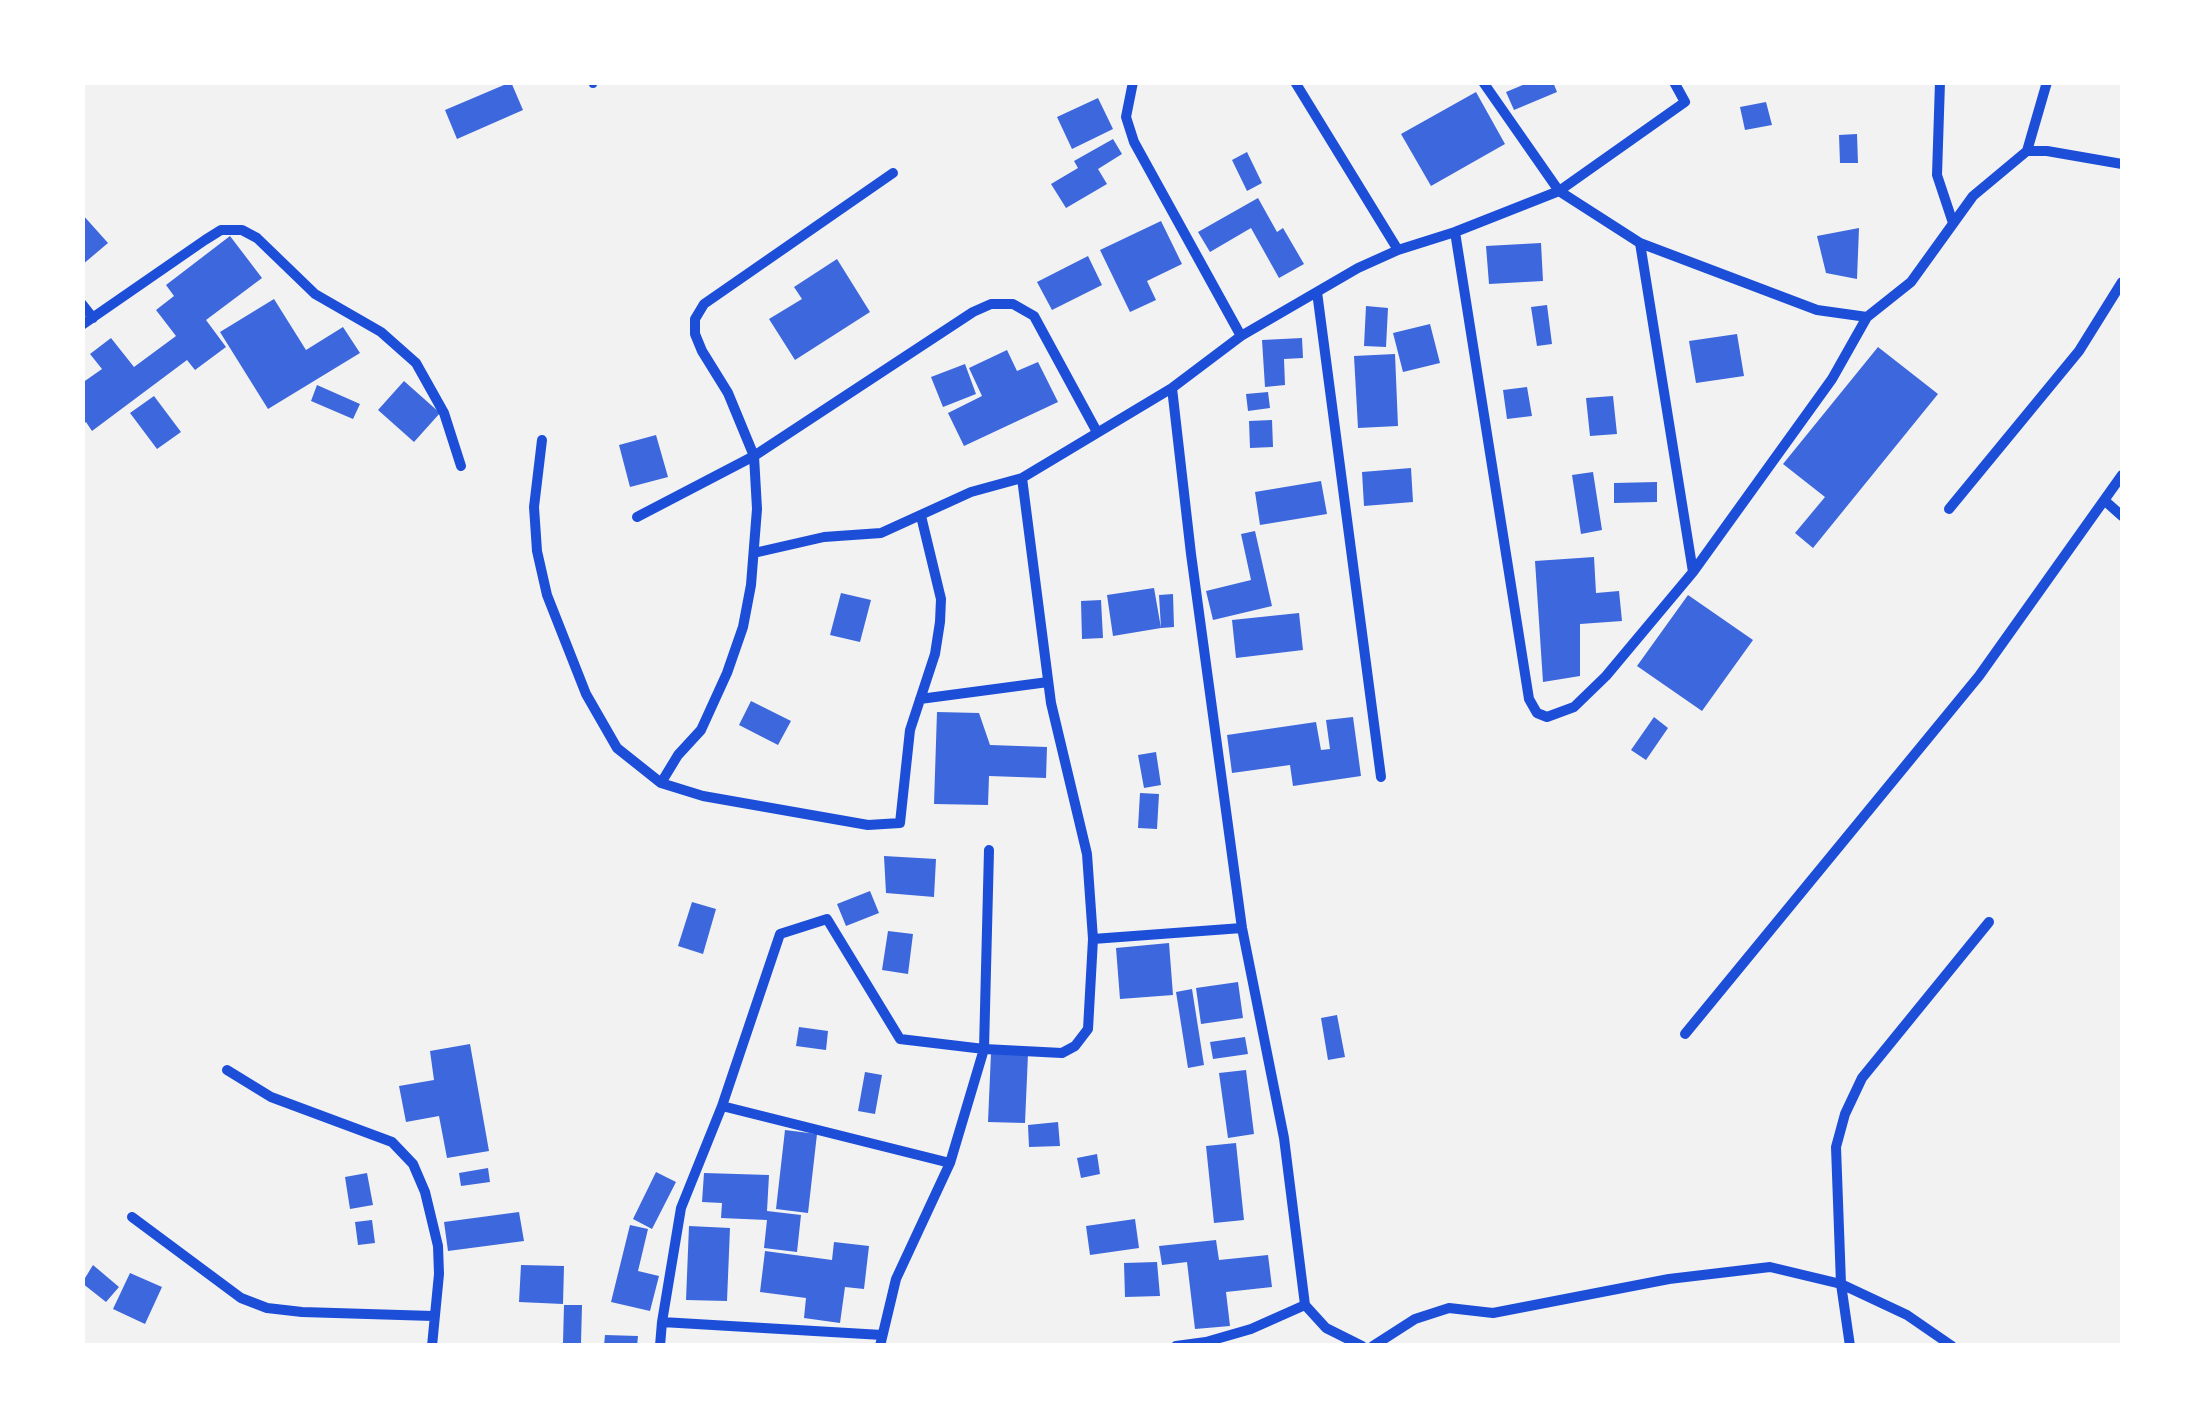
<!DOCTYPE html>
<html>
<head>
<meta charset="utf-8">
<style>
  body { margin:0 }
  #map { position:relative; width:2205px; height:1428px; overflow:hidden; background:#f2f2f2; font-family:"Playfair Display",serif }
  canvas { display:block }
  .frame { position:absolute; inset:0; border:85px solid #fff; pointer-events:none }
</style>
</head>
<body>
<div id="map">
<canvas width="2205" height="1428"></canvas>
<div class="frame"></div>
</div>
<script>
const ctx = document.querySelector('canvas').getContext('2d');
ctx.lineJoin = 'round';
function paint(path, color) {
  ctx.fillStyle = color;
  ctx.fill(path, 'evenodd');
}
function poly(rows) {
  const path = new Path2D();
  for (const r of rows) {
    path.moveTo(r[0], r[1]);
    for (let i = 2; i < r.length; i += 2) path.lineTo(r[i], r[i + 1]);
  }
  return path;
}
function stroke(path, color, width, dash) {
  ctx.strokeStyle = color;
  ctx.lineWidth = width;
  ctx.lineCap = dash ? 'butt' : 'round';
  ctx.setLineDash(dash || []);
  ctx.stroke(path);
}
paint(poly([
  [511,82,523,110,457,139,445,110],
  [1530,82,1553,82,1557,92,1514,110,1506,92],
  [1476,92,1505,144,1431,186,1401,134],
  [1098,98,1113,129,1072,149,1057,117],
  [1766,102,1772,125,1745,130,1740,107],
  [1857,134,1858,163,1840,163,1839,135],
  [1113,139,1122,154,1098,169,1107,184,1066,208,1051,184,1078,168,1074,161],
  [1247,152,1262,183,1247,191,1232,160],
  [1258,198,1277,232,1283,228,1304,264,1279,278,1251,228,1210,252,1198,232],
  [82,214,108,243,82,265],
  [1161,221,1182,264,1147,281,1156,300,1130,312,1100,250],
  [1859,228,1857,279,1826,273,1817,236],
  [230,236,262,278,206,320,226,347,195,370,187,360,92,431,86,422,82,425,82,383,102,369,90,354,111,338,134,367,176,336,156,310,174,296,166,285],
  [1541,243,1543,281,1489,284,1486,246],
  [1088,256,1102,285,1052,310,1037,282],
  [837,259,870,312,795,360,769,319,802,299,794,287],
  [274,299,306,350,343,327,360,353,268,409,220,332],
  [1547,305,1552,344,1537,346,1531,307],
  [1366,306,1388,308,1386,347,1364,346],
  [1430,324,1440,363,1403,372,1393,333],
  [1737,334,1744,376,1696,383,1689,341],
  [1302,338,1303,358,1284,359,1285,385,1265,387,1262,340],
  [1878,347,1938,394,1813,548,1795,533,1825,497,1783,464],
  [1007,350,1017,371,1038,362,1058,402,964,446,948,413,982,396,969,368],
  [1395,354,1398,426,1358,428,1354,356],
  [965,364,976,394,943,407,931,377],
  [404,381,440,413,414,442,378,410],
  [317,385,360,404,353,419,311,401],
  [1527,387,1532,416,1507,419,1503,390],
  [1268,392,1270,408,1248,411,1246,394],
  [154,396,181,432,157,449,130,413],
  [1613,396,1617,434,1590,436,1586,398],
  [1272,420,1273,447,1250,448,1249,421],
  [656,435,668,477,630,487,619,445],
  [1411,468,1413,502,1364,506,1362,472],
  [1593,472,1602,530,1581,534,1572,475],
  [1321,481,1327,514,1260,525,1255,492],
  [1657,482,1657,502,1614,503,1614,483],
  [1255,531,1272,606,1213,620,1206,591,1251,580,1241,534],
  [1594,557,1596,593,1619,591,1622,621,1580,624,1580,676,1543,682,1535,561],
  [1154,588,1161,628,1113,636,1107,595],
  [841,593,871,600,860,642,830,635],
  [1173,594,1174,627,1161,628,1159,595],
  [1688,595,1753,640,1702,711,1637,666],
  [1101,600,1103,638,1082,639,1081,601],
  [1299,613,1303,650,1236,658,1232,620],
  [751,701,791,721,778,745,739,725],
  [937,712,979,713,990,745,1047,747,1046,778,989,776,988,805,934,804],
  [1353,717,1361,776,1293,786,1290,765,1232,773,1227,735,1316,722,1321,750,1330,749,1326,720],
  [1654,717,1668,728,1646,760,1631,750],
  [1156,752,1161,785,1144,788,1138,755],
  [1140,793,1159,794,1157,829,1138,828],
  [884,856,936,859,934,897,886,893],
  [870,891,879,913,846,926,837,904],
  [692,902,716,909,703,954,678,946],
  [888,931,913,934,908,974,882,970],
  [1169,943,1173,995,1120,999,1116,948],
  [1238,982,1243,1018,1201,1024,1196,988],
  [1192,989,1204,1065,1188,1068,1176,992],
  [1337,1015,1345,1057,1328,1060,1321,1018],
  [799,1027,828,1031,826,1050,796,1046],
  [1245,1037,1248,1054,1213,1059,1210,1042],
  [470,1044,489,1151,447,1158,439,1116,406,1122,399,1086,434,1080,430,1051],
  [991,1053,1028,1054,1025,1123,988,1122],
  [1246,1070,1254,1134,1228,1138,1219,1073],
  [865,1072,882,1075,875,1114,858,1111],
  [1058,1122,1060,1146,1029,1147,1028,1125],
  [785,1130,817,1134,808,1213,776,1209],
  [1236,1143,1244,1220,1214,1223,1206,1146],
  [1097,1154,1100,1174,1081,1178,1077,1158],
  [488,1168,490,1182,461,1186,459,1173],
  [656,1172,676,1182,652,1229,633,1219],
  [367,1173,373,1205,350,1209,345,1177],
  [704,1173,769,1175,767,1211,801,1215,797,1252,764,1248,767,1220,721,1218,722,1203,702,1202],
  [519,1212,524,1241,448,1251,444,1222],
  [1135,1219,1139,1248,1090,1255,1086,1226],
  [372,1220,375,1243,358,1245,355,1222],
  [630,1225,648,1229,638,1271,659,1276,650,1311,611,1302],
  [689,1226,730,1228,727,1301,686,1300],
  [1216,1240,1219,1260,1268,1255,1272,1287,1226,1292,1230,1326,1195,1329,1187,1262,1162,1265,1159,1246],
  [834,1242,869,1246,864,1289,845,1287,840,1323,804,1318,806,1298,760,1292,765,1251,832,1260],
  [1157,1262,1160,1296,1125,1297,1124,1263],
  [93,1265,119,1287,106,1302,82,1283],
  [521,1265,564,1266,563,1304,519,1302],
  [130,1273,162,1287,145,1324,113,1309],
  [564,1305,582,1305,581,1343,563,1343],
  [605,1335,638,1336,637,1346,604,1346]
]), '#3d67dc');
stroke(poly([
  [593,82,593,84]
]), '#1d4ed8', 8);
stroke(poly([
  [1133,82,1126,117,1134,142,1241,336],
  [1295,82,1398,250],
  [1483,82,1559,191,1685,102,1674,82],
  [1940,82,1937,175,1953,223],
  [2027,151,2047,82],
  [1455,232,1529,699,1537,713,1547,717,1574,707,1606,676,1693,572,1832,379,1867,317],
  [1640,243,1693,572],
  [1317,292,1381,777],
  [82,304,93,318],
  [82,325,205,240,221,230,242,230,257,238,315,294,381,332,416,363,444,413,461,466],
  [1172,388,1191,554,1242,928,1284,1138,1305,1305,1326,1328,1362,1346],
  [542,440,534,507,537,551,547,595,586,694,617,748,661,783,703,796,868,825,900,823,910,730,935,654,940,622,941,599,921,516],
  [2104,500,2122,516],
  [1949,509,2079,351,2122,282],
  [637,517,754,456,973,312,991,304,1013,304,1034,316,1097,432],
  [754,553,824,537,881,533,971,492,1022,478,1172,388,1241,336,1358,268,1398,250,1455,232,1559,191,1640,243,1817,310,1867,317,1911,282,1973,196,2027,151,2047,151,2122,164],
  [920,699,1048,682],
  [661,783,678,755,701,730,727,673,743,627,751,585,757,509,754,456,728,393,702,351,695,334,695,319,704,304,893,173],
  [1093,939,1242,928],
  [1685,1034,1979,676,2122,475],
  [227,1070,271,1097,392,1142,413,1164,425,1192,438,1246,439,1274,432,1346],
  [722,1106,780,934,827,919,900,1039,984,1049,989,850],
  [132,1217,241,1298,267,1308,302,1312,433,1316],
  [662,1322,681,1208,722,1106,950,1163],
  [660,1346,662,1322,882,1335],
  [880,1346,896,1279,950,1163,984,1049,1062,1053,1075,1046,1088,1029,1093,939,1087,854,1051,703,1022,478],
  [1176,1346,1206,1342,1251,1329,1305,1305],
  [1373,1346,1415,1319,1449,1308,1493,1313,1669,1279,1770,1267,1841,1284,1907,1315,1952,1346],
  [1850,1346,1841,1284,1836,1147,1845,1114,1862,1078,1989,922]
]), '#1d4ed8', 10);
</script>
</body>
</html>
